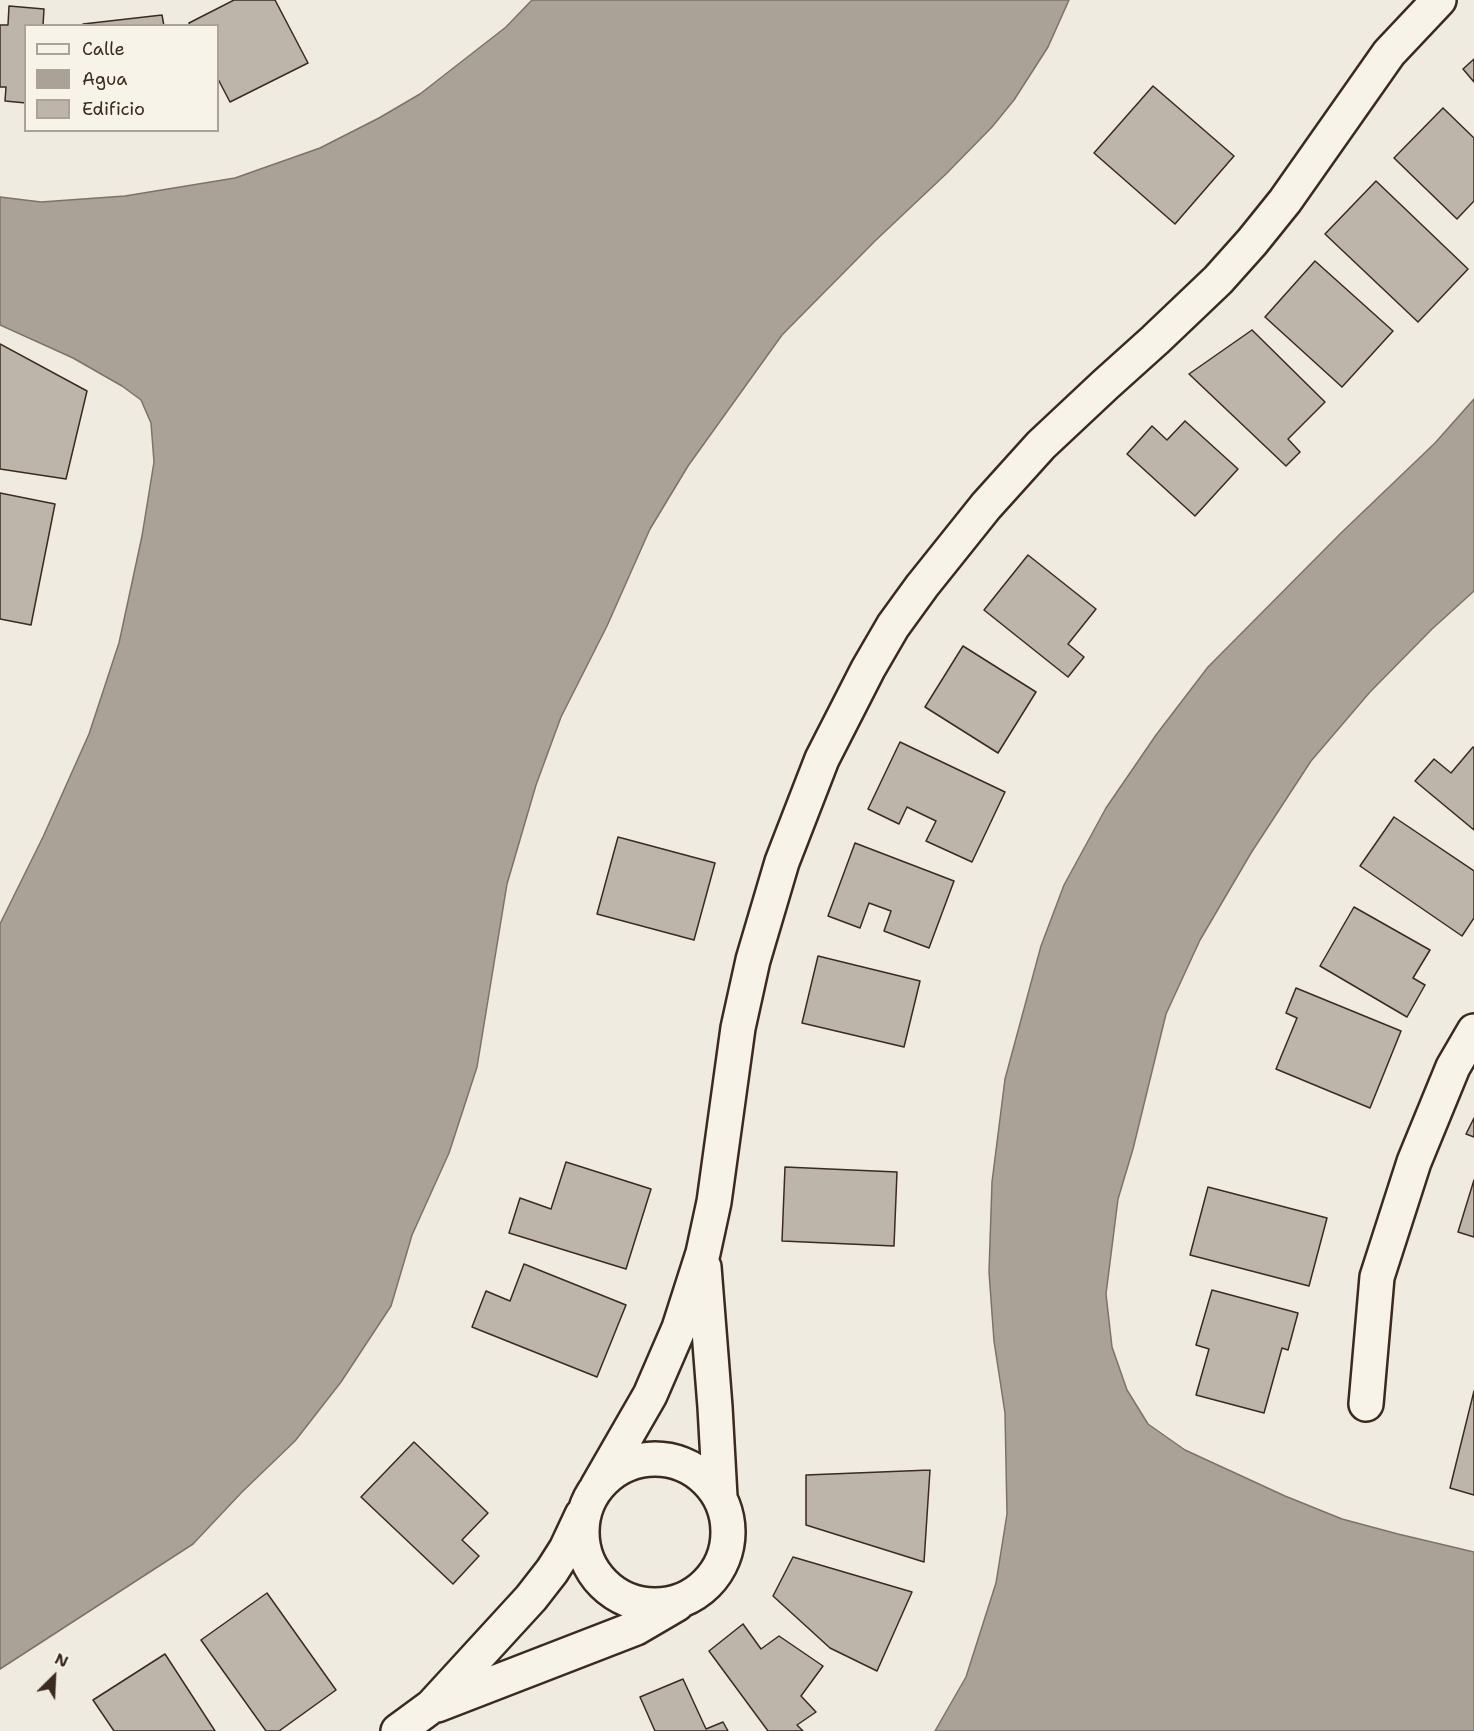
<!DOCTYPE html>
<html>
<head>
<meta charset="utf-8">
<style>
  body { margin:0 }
  #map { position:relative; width:1474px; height:1731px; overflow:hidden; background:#efebe0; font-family:"Shantell Sans",sans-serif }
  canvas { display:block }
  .legend { position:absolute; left:24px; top:24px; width:195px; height:108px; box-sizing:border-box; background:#f7f3e8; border:2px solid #aca397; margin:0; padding:8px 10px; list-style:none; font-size:18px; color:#3b2a1e }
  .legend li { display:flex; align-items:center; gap:12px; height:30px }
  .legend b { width:30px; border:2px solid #aca397 }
  .north { position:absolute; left:24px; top:1647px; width:60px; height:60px; -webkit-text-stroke:4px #f7f3e8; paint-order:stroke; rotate:24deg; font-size:16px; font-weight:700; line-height:24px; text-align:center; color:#3b2a1e }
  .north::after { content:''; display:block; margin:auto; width:21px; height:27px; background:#3b2a1e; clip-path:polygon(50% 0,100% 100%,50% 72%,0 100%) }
</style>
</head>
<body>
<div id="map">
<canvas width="1474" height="1731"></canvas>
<ul class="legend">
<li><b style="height:8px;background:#f7f3e8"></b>Calle</li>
<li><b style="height:16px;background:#aaa296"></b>Agua</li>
<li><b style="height:16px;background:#bdb5aa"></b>Edificio</li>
</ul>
<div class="north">N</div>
</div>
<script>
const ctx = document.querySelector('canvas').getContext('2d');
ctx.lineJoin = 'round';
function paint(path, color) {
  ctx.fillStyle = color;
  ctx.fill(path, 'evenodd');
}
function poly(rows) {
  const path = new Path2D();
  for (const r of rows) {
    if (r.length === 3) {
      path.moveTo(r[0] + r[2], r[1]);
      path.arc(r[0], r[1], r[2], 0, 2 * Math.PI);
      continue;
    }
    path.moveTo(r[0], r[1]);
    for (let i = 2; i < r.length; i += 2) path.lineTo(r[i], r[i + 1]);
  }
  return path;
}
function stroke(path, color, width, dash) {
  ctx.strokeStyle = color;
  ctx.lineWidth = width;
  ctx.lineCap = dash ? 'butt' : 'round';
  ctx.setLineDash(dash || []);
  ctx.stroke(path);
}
const water = poly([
  [532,0,1069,0,1048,47,1014,100,992,127,946,174,875,241,782,335,688,466,650,529,607,626,561,717,536,785,507,884,477,1067,449,1153,412,1235,391,1306,341,1382,295,1441,242,1492,193,1544,0,1669,0,924,43,837,89,734,119,643,142,536,154,462,151,423,141,400,122,386,73,358,0,325,0,197,41,202,125,196,235,178,320,148,379,118,420,94,506,27,532,0],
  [1474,399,1474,591,1432,629,1370,692,1311,761,1251,853,1200,940,1166,1014,1133,1149,1118,1199,1106,1294,1112,1347,1127,1390,1148,1424,1185,1450,1285,1496,1342,1519,1398,1534,1474,1552,1474,1731,935,1731,966,1677,996,1583,1007,1514,1005,1413,994,1341,989,1272,992,1182,1005,1079,1041,946,1064,885,1106,808,1156,735,1208,667,1341,533,1435,443,1474,399]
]);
paint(water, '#aaa296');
stroke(water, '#7e7266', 1.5);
const building = poly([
  [234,0,275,0,308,63,230,102,218,79,218,26,190,26,189,23,234,0],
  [9,6,44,9,43,26,26,26,26,103,5,101,6,87,0,87,0,25,8,25,9,6],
  [162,15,164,26,83,26,83,24,162,15],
  [1474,59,1474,82,1463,69,1474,59],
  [1153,86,1234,156,1175,224,1094,153,1153,86],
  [1443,108,1474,138,1474,201,1457,219,1394,158,1443,108],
  [1376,181,1468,269,1418,322,1325,234,1376,181],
  [1315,261,1393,331,1342,387,1265,317,1315,261],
  [1252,330,1325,402,1288,439,1300,452,1286,466,1189,374,1252,330],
  [0,344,87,391,66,479,0,469,0,344],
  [1185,421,1238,469,1195,516,1127,454,1152,426,1167,440,1185,421],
  [0,493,55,504,31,625,0,619,0,493],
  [1028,555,1096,609,1068,644,1084,657,1068,677,984,610,1028,555],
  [963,646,1036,692,998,753,925,707,963,646],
  [900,742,1005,792,972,862,926,841,936,821,907,807,899,824,868,809,900,742],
  [1473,747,1474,748,1474,830,1415,781,1434,759,1451,773,1473,747],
  [1394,817,1474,871,1474,918,1462,936,1360,866,1394,817],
  [618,837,715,863,694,940,597,914,618,837],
  [855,843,954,881,929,948,884,931,891,911,869,903,860,928,828,916,855,843],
  [1354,907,1430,950,1413,978,1425,985,1407,1017,1320,966,1354,907],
  [818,956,920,981,904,1047,802,1023,818,956],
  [1296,988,1401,1031,1370,1108,1276,1069,1297,1018,1286,1013,1296,988],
  [1474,1118,1474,1137,1466,1134,1474,1118],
  [566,1162,651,1189,626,1269,509,1233,520,1198,551,1209,566,1162],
  [785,1167,897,1172,894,1246,782,1241,785,1167],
  [1474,1180,1474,1237,1458,1232,1474,1180],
  [1208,1187,1327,1218,1309,1286,1190,1255,1208,1187],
  [524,1264,626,1305,597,1377,472,1327,486,1291,510,1301,524,1264],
  [1212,1290,1298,1313,1288,1350,1282,1348,1264,1413,1196,1395,1209,1349,1196,1345,1212,1290],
  [1474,1391,1474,1495,1450,1488,1474,1391],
  [414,1442,488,1513,462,1540,479,1556,453,1584,361,1497,414,1442],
  [930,1470,924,1562,806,1525,806,1475,930,1470],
  [793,1557,912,1592,877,1671,830,1648,773,1596,793,1557],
  [267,1593,336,1690,279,1731,266,1731,201,1640,267,1593],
  [743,1624,761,1649,779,1636,823,1666,801,1696,816,1712,797,1725,803,1731,768,1731,709,1651,743,1624],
  [165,1654,215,1731,114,1731,93,1700,165,1654],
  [683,1679,706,1729,723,1722,728,1731,655,1731,640,1697,683,1679]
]);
paint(building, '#bdb5aa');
stroke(building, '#3b2a1e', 1.5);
const minor = poly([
  [704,1267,715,1407,720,1497],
  [1366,1404,1377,1277,1414,1162,1453,1067,1474,1031],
  [655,1532,73],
  [597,1487,650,1395,679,1328,703,1253,714,1202,738,1028,753,960,782,862,822,759,868,669,893,626,922,586,986,506,1041,445,1105,385,1155,340,1218,280,1252,242,1285,201,1389,53,1439,0],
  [437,1705,636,1628,677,1604],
  [398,1731,432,1706,531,1598,552,1571,566,1549,582,1515]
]);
stroke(minor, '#3b2a1e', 38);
stroke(minor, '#f7f3e8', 33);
</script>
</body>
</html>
